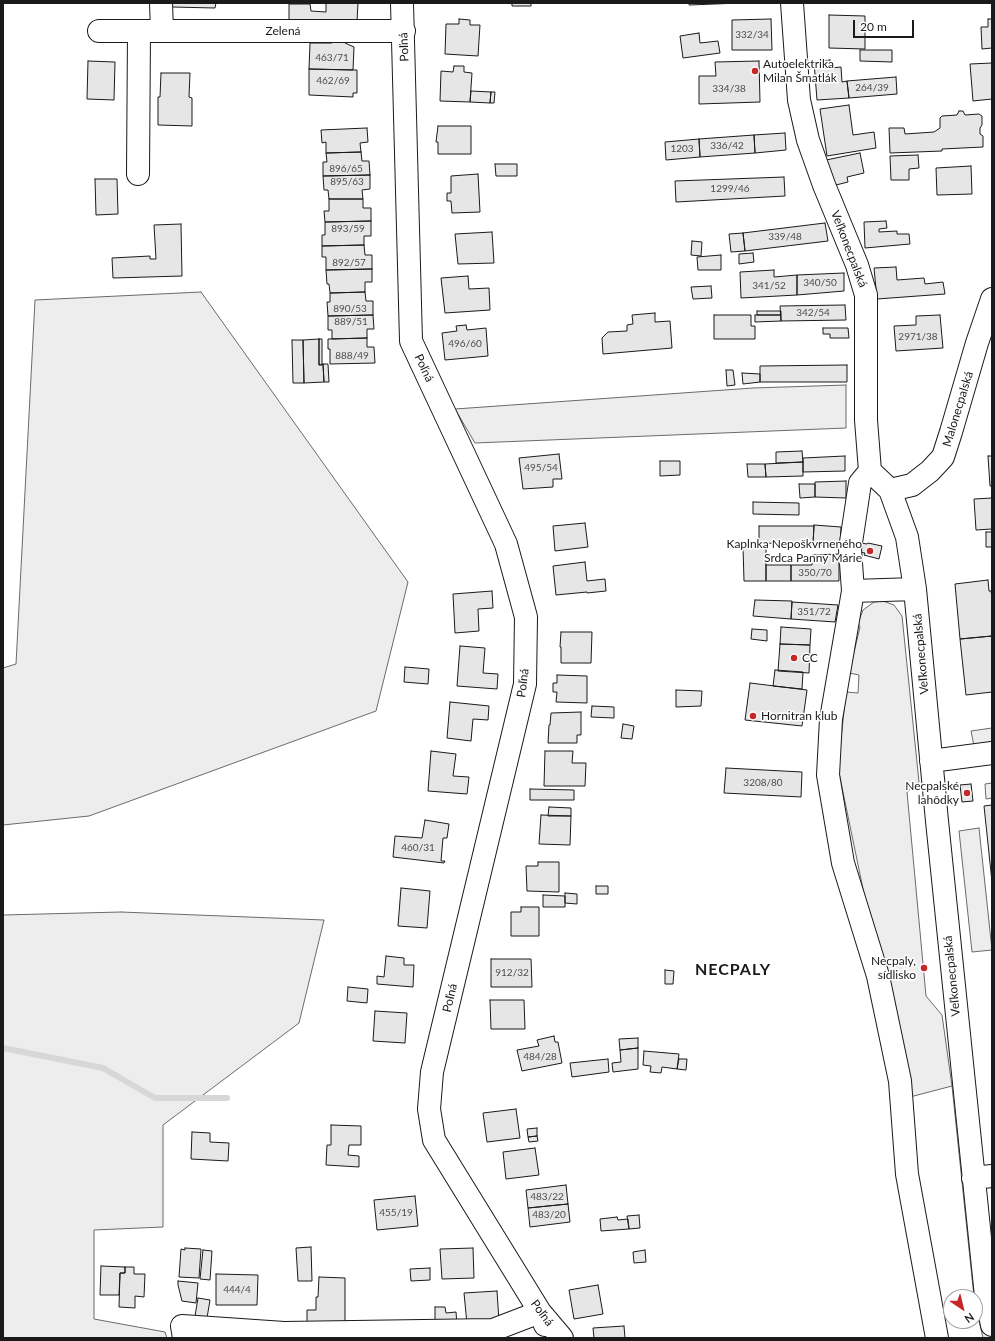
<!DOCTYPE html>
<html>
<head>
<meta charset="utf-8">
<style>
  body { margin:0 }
  #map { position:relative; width:995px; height:1341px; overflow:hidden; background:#fff; font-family:Lato,sans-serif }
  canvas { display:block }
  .frame { position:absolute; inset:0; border:4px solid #1a1a1a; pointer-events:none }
  .north { position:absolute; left:943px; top:1289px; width:40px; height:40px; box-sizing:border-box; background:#fff; border:1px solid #a3a3a3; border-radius:50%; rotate:145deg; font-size:11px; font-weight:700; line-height:16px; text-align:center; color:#1a1a1a }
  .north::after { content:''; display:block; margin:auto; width:14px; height:18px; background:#c62828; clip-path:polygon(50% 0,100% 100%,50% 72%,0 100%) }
  .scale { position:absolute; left:853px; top:20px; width:61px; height:18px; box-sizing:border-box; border:2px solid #1a1a1a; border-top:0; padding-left:5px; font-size:12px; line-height:14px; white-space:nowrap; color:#1a1a1a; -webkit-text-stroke:3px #fff; paint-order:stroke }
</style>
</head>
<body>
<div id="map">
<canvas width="995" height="1341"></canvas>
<div class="frame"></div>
<div class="north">N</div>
<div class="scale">20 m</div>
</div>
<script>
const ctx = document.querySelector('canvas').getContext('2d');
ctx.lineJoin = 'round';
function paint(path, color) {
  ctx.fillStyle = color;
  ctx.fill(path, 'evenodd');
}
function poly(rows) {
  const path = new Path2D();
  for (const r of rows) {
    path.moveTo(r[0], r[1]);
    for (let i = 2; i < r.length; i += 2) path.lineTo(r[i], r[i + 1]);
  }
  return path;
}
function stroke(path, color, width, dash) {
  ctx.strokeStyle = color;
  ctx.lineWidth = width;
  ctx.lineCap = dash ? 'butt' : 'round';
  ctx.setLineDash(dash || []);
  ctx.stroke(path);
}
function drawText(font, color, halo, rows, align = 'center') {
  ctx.font = font + ' Lato,sans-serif';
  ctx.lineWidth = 3;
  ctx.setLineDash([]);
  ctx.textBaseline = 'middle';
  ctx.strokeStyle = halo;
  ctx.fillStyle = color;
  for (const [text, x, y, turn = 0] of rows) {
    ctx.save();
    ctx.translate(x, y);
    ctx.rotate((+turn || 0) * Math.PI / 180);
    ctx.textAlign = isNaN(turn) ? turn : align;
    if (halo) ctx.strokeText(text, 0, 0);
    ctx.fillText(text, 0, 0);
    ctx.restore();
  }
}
const built = poly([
  [201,292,408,582,376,711,89,816,3,825,3,668,16,664,35,300,201,292],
  [846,385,846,428,475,443,455,409,753,388,846,385],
  [883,601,894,605,902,616,919,782,907,792,926,996,942,1015,952,1086,959,1085,981,1297,991,1338,983,1338,975,1303,975,1297,974,1297,952,1086,910,1097,868,913,838,768,846,692,858,693,859,675,849,673,860,627,858,623,863,610,874,602,883,601],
  [992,728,992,744,974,746,971,731,992,728],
  [992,783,992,798,986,799,985,784,992,783],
  [979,828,992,950,972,952,959,831,979,828],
  [121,912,324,920,299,1023,163,1125,163,1227,94,1230,94,1319,165,1332,167,1338,3,1338,3,915,121,912]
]);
paint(built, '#ededed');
stroke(built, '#6a6a6a', 1);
stroke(poly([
  [3,1048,103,1068,155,1098,227,1098]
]), '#d7d7d7', 6);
const building = poly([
  [172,3,216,3,215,8,172,7,172,3],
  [326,3,358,3,357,21,289,21,289,4,310,4,311,11,326,12,326,3],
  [512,3,531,3,531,6,512,6,512,3],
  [689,3,740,3,689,5,689,3],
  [829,15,865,16,865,49,829,48,829,15],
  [459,19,470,20,470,25,480,25,478,56,445,54,446,24,459,24,459,19],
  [771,19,772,50,732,50,732,20,771,19],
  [988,19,992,19,992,48,982,49,981,27,988,27,988,19],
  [699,33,700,43,718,41,720,53,683,58,680,36,699,33],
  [332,42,345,42,345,43,354,47,353,70,309,69,310,43,332,43,332,42],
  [860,50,892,50,892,62,860,61,860,50],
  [830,60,831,68,841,67,842,82,847,81,849,98,817,100,814,62,830,60],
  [88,61,115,62,114,100,87,99,88,61],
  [759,61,760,102,699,104,699,76,716,76,715,62,759,61],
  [992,63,992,99,973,101,970,64,992,63],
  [454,66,464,66,464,72,472,73,470,102,440,101,441,71,453,72,454,66],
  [309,69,357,70,357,93,353,93,353,97,309,95,309,69],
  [161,73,190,73,189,97,192,98,192,126,158,125,158,97,160,97,161,73],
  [896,77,897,94,849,98,847,81,896,77],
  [471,91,491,92,490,103,470,102,471,91],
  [491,92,495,92,494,103,490,103,491,92],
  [849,105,853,135,874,132,876,148,827,156,820,109,849,105],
  [959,111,963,111,965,115,979,114,982,116,982,125,980,128,980,134,983,136,983,147,942,149,942,151,890,153,889,128,904,128,905,134,934,132,940,128,940,118,942,116,957,115,959,111],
  [438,126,471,126,471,154,438,154,438,142,436,142,438,126],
  [367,128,368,142,360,143,361,152,326,153,326,142,322,143,321,130,367,128],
  [785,133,786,150,755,153,754,135,785,133],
  [754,135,755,153,700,157,699,139,754,135],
  [699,139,700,157,666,160,665,142,699,139],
  [361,152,362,161,369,161,370,175,323,176,323,162,327,162,326,153,361,152],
  [860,153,864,173,847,177,848,182,832,186,826,160,860,153],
  [918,155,919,168,909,169,909,180,891,180,890,156,918,155],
  [495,164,517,164,517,176,496,176,495,164],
  [971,166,972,194,937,195,936,168,971,166],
  [478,174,480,212,452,213,451,201,447,201,447,193,451,193,451,176,478,174],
  [370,175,370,189,362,190,363,199,329,199,328,190,324,190,323,176,370,175],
  [784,177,785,196,676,202,675,181,784,177],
  [95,179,117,179,118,214,96,215,95,179],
  [329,199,363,199,363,208,371,208,371,221,325,222,324,211,329,211,329,199],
  [371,221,371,236,364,236,364,245,322,246,322,235,325,235,325,222,371,221],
  [886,221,887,228,879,229,879,232,897,231,897,234,909,234,910,244,865,248,864,222,886,221],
  [825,223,828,241,745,251,743,233,825,223],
  [181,224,182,276,113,278,112,258,150,256,150,259,156,259,154,225,181,224],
  [492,232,494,263,458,264,455,234,492,232],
  [743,233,745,251,731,252,729,234,743,233],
  [692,241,702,242,701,256,691,255,692,241],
  [364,245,365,255,372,255,372,269,326,270,326,257,322,257,322,246,364,245],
  [753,253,754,262,739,264,739,254,753,253],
  [721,255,721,270,698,270,697,257,721,255],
  [896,267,897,280,924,278,925,284,943,282,945,294,877,299,874,268,896,267],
  [372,269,372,282,365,282,365,292,330,293,329,284,327,284,326,270,372,269],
  [774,270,774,277,797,275,797,295,741,298,740,272,774,270],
  [844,273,844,291,797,295,797,275,844,273],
  [468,276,469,289,489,288,490,310,445,313,441,278,468,276],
  [711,286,712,298,693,299,691,287,711,286],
  [365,292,366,301,373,301,373,315,328,316,327,302,330,302,330,293,365,292],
  [845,305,846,320,781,321,780,306,845,305],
  [757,311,781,311,781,315,757,315,757,311],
  [655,313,655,322,670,321,672,348,603,354,602,338,608,332,627,331,627,325,633,324,632,315,655,313],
  [373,315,374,329,367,329,367,338,332,339,332,330,328,330,328,316,373,315],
  [714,315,751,315,751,326,755,326,755,339,714,339,714,315],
  [755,315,781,315,781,321,755,322,755,315],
  [940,315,943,348,896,351,894,326,916,325,916,316,940,315],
  [466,325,467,330,486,328,488,356,445,360,442,333,457,331,456,326,466,325],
  [823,328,848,328,849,338,830,338,830,334,823,334,823,328],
  [367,338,367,347,374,347,375,363,330,364,330,349,328,349,328,339,367,338],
  [319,339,322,339,322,365,319,365,319,339],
  [319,339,319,365,323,364,324,382,304,383,303,340,319,339],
  [292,340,303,340,304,383,293,383,292,340],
  [323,364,328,364,329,382,324,382,323,364],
  [847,365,847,382,760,382,760,366,847,365],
  [726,370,733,370,735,385,727,386,726,370],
  [742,373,760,374,760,382,743,384,742,373],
  [802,451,803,462,776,463,776,452,802,451],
  [559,454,562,479,553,479,553,487,523,489,519,458,559,454],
  [845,456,845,471,803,472,803,458,845,456],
  [988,456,992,456,992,486,990,486,988,456],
  [660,461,680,461,680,475,660,476,660,461],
  [803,462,803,476,766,477,765,464,803,462],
  [747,464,765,464,766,477,748,477,747,464],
  [846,481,846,498,815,497,815,482,846,481],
  [799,484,815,484,815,497,800,498,799,484],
  [992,498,992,529,976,530,974,499,992,498],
  [753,502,799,503,799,515,753,514,753,502],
  [585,523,588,547,555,551,553,526,585,523],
  [814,525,841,527,840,547,813,544,814,525],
  [759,526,814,526,813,544,759,543,759,526],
  [986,532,992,532,992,547,986,547,986,532],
  [861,543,867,544,868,543,882,546,879,559,864,555,865,553,859,552,861,543],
  [743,547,766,547,766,581,744,581,743,547],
  [839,554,839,581,791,581,791,565,812,565,812,555,839,554],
  [585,562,587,581,605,579,606,591,587,593,587,592,556,595,553,566,585,562],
  [766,565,791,565,791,581,766,581,766,565],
  [988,580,989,591,991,591,992,598,992,636,960,639,955,584,988,580],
  [492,591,493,608,478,609,479,631,455,633,453,594,492,591],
  [755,600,792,601,791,619,753,616,755,600],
  [792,602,838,605,835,622,791,619,792,602],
  [781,627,811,629,810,645,780,644,781,627],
  [752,629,767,630,767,641,751,639,752,629],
  [561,632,592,632,591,663,561,663,561,647,560,647,561,632],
  [992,636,992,692,966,695,960,639,992,636],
  [780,644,810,645,809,673,778,671,780,644],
  [460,646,485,648,483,673,498,674,497,689,457,686,460,646],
  [405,667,429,669,428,684,404,682,405,667],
  [775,670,803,672,802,689,773,686,775,670],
  [557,675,587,676,587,703,556,702,557,692,553,692,553,683,557,683,557,675],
  [750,683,807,690,802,726,745,720,750,683],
  [676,690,702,691,701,706,676,707,676,690],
  [450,702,489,706,488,720,473,719,471,741,447,738,450,702],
  [592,706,614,707,614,718,591,717,592,706],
  [581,712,581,735,577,735,577,743,548,743,549,725,550,725,551,713,581,712],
  [623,724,634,726,632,739,621,738,623,724],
  [431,751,456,754,453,776,469,777,467,794,428,791,431,751],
  [545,751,573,751,572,763,586,763,585,786,544,786,545,751],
  [726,768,802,772,801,797,724,793,726,768],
  [971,784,973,801,962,802,960,785,971,784],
  [530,789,574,790,574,800,530,800,530,789],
  [992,805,992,882,984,806,992,805],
  [549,807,571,808,571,816,548,816,549,807],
  [541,815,571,816,570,845,539,844,541,815],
  [425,820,449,824,447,838,443,838,441,861,445,861,444,863,393,857,395,836,422,838,425,820],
  [538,862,559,862,559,892,527,891,526,866,538,866,538,862],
  [596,886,608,886,608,894,596,894,596,886],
  [401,888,430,891,427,928,398,926,401,888],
  [565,893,577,894,577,904,565,903,565,893],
  [543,895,565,896,565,907,543,907,543,895],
  [521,907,539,907,539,936,511,936,511,912,521,912,521,907],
  [386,956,404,958,404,965,414,965,413,987,377,984,377,976,384,977,386,956],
  [491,959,531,959,532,987,491,987,491,959],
  [665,970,674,971,673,984,665,984,665,970],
  [348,987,368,989,367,1003,347,1001,348,987],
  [490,1000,524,1000,525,1029,491,1029,490,1000],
  [375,1011,407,1013,405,1043,373,1041,375,1011],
  [554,1036,555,1042,558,1042,562,1063,522,1071,517,1050,539,1046,537,1040,554,1036],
  [638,1038,638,1048,620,1050,619,1039,638,1038],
  [638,1048,638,1069,613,1072,612,1063,621,1062,620,1050,638,1048],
  [644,1051,679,1054,677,1069,662,1067,661,1073,650,1072,651,1066,643,1065,644,1051],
  [608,1059,609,1072,572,1077,570,1063,608,1059],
  [679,1059,687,1059,686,1070,677,1069,679,1059],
  [516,1109,520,1138,487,1142,483,1113,516,1109],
  [331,1125,361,1126,361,1145,349,1145,348,1155,359,1156,359,1167,326,1165,327,1145,331,1145,331,1125],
  [537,1128,537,1136,528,1137,527,1129,537,1128],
  [192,1132,210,1133,210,1142,229,1143,228,1161,191,1159,192,1132],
  [537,1136,538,1141,529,1142,528,1137,537,1136],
  [535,1148,539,1175,506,1179,503,1152,535,1148],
  [566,1185,568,1204,528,1208,526,1190,566,1185],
  [415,1196,418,1226,377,1230,374,1200,415,1196],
  [568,1204,570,1222,530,1227,528,1208,568,1204],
  [639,1215,640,1228,629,1229,627,1216,639,1215],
  [617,1217,618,1220,628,1219,629,1229,601,1231,600,1219,617,1217],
  [311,1247,312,1281,298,1281,296,1248,311,1247],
  [185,1248,201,1249,199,1278,179,1277,181,1249,185,1250,185,1248],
  [473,1248,474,1278,442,1279,440,1249,473,1248],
  [203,1250,212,1251,210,1280,200,1279,203,1250],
  [645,1250,646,1262,634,1263,633,1252,645,1250],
  [101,1266,125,1267,125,1273,120,1273,119,1295,100,1295,101,1266],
  [125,1267,134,1267,134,1274,145,1274,144,1297,135,1296,135,1308,119,1307,120,1273,125,1273,125,1267],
  [430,1268,430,1280,411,1281,410,1269,430,1268],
  [216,1274,258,1275,257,1305,216,1305,216,1274],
  [319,1277,345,1278,345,1325,307,1324,307,1310,316,1310,316,1297,318,1297,319,1277],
  [178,1281,198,1283,196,1303,182,1301,178,1285,178,1281],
  [598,1285,603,1314,574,1319,569,1290,598,1285],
  [497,1291,499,1321,467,1324,464,1293,497,1291],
  [198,1298,210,1300,207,1318,195,1316,198,1298],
  [435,1307,445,1307,446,1313,456,1312,457,1325,435,1326,435,1307],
  [624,1326,625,1338,594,1338,593,1328,624,1326]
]);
paint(building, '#e6e6e6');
stroke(building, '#1a1a1a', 1);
const minor = poly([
  [161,3,162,31],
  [402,3,411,341,506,544,526,617,525,684,432,1072,429,1109,434,1140,540,1312,562,1338],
  [792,3,799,100,808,140,824,185,857,265,866,295,866,420,870,471,890,490,907,537,915,589,937,821,986,1296,992,1325],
  [99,31,404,31],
  [138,174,139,31],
  [870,471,860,483,850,549,853,591,831,719,828,775,843,863,878,976,900,1081,907,1174,937,1338],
  [890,490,912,485,930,471,943,457,951,432,977,343,992,299],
  [853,591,915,589],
  [931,761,992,753],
  [973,1178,992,1176],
  [184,1338,182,1326,284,1333,493,1330,540,1312,545,1325]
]);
stroke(minor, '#1a1a1a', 24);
stroke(minor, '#fff', 22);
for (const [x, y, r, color] of [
  [755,71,4,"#c62828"],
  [870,551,4,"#c62828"],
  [794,658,4,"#c62828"],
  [753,716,4,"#c62828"],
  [967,793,4,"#c62828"],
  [924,968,4,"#c62828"]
]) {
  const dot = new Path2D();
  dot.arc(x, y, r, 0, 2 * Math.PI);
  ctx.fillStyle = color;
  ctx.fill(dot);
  stroke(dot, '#fff', 1.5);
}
drawText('10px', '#4d4d4d', null, [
  ["332/34",752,35],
  ["463/71",332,58],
  ["462/69",333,81],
  ["264/39",872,88],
  ["334/38",729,89],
  ["336/42",727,146],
  ["1203",682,149],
  ["896/65",346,169],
  ["895/63",347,182],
  ["1299/46",730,189],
  ["893/59",348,229],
  ["339/48",785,237],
  ["892/57",349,263],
  ["340/50",820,283],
  ["341/52",769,286],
  ["890/53",350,309],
  ["342/54",813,313],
  ["889/51",351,322],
  ["2971/38",918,337],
  ["496/60",465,344],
  ["888/49",352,356],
  ["495/54",541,468],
  ["350/70",815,573],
  ["351/72",814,612],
  ["3208/80",763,783],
  ["460/31",418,848],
  ["912/32",512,973],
  ["484/28",540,1057],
  ["483/22",547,1197],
  ["455/19",396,1213],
  ["483/20",549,1215],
  ["444/4",237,1290]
]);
drawText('12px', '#1a1a1a', '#fff', [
  ["Zelená",283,31],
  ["Poľná",404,47,-92],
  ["Veľkonecpalská",849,249,69],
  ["Poľná",424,368,65],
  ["Malonecpalská",958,409,-73],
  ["Veľkonecpalská",921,654,-95],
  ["Poľná",523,683,-83],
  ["Veľkonecpalská",952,976,-96],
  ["Poľná",450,998,-77],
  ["Poľná",542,1313,54]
]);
drawText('12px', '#1a1a1a', '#fff', [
  ["Autoelektrika",763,64],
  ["Milan Šmatlák",763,78],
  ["Kaplnka Nepoškvrneného",862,544,"right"],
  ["Srdca Panny Márie",862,558,"right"],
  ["CC",802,658],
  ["Hornitran klub",761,716],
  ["Necpalské",959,786,"right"],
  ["lahôdky",959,800,"right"],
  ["Necpaly,",916,961,"right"],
  ["sídlisko",916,975,"right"]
], 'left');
ctx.letterSpacing = '1px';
drawText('bold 16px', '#1a1a1a', '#fff', [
  ["NECPALY",733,970]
]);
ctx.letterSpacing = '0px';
</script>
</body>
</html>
